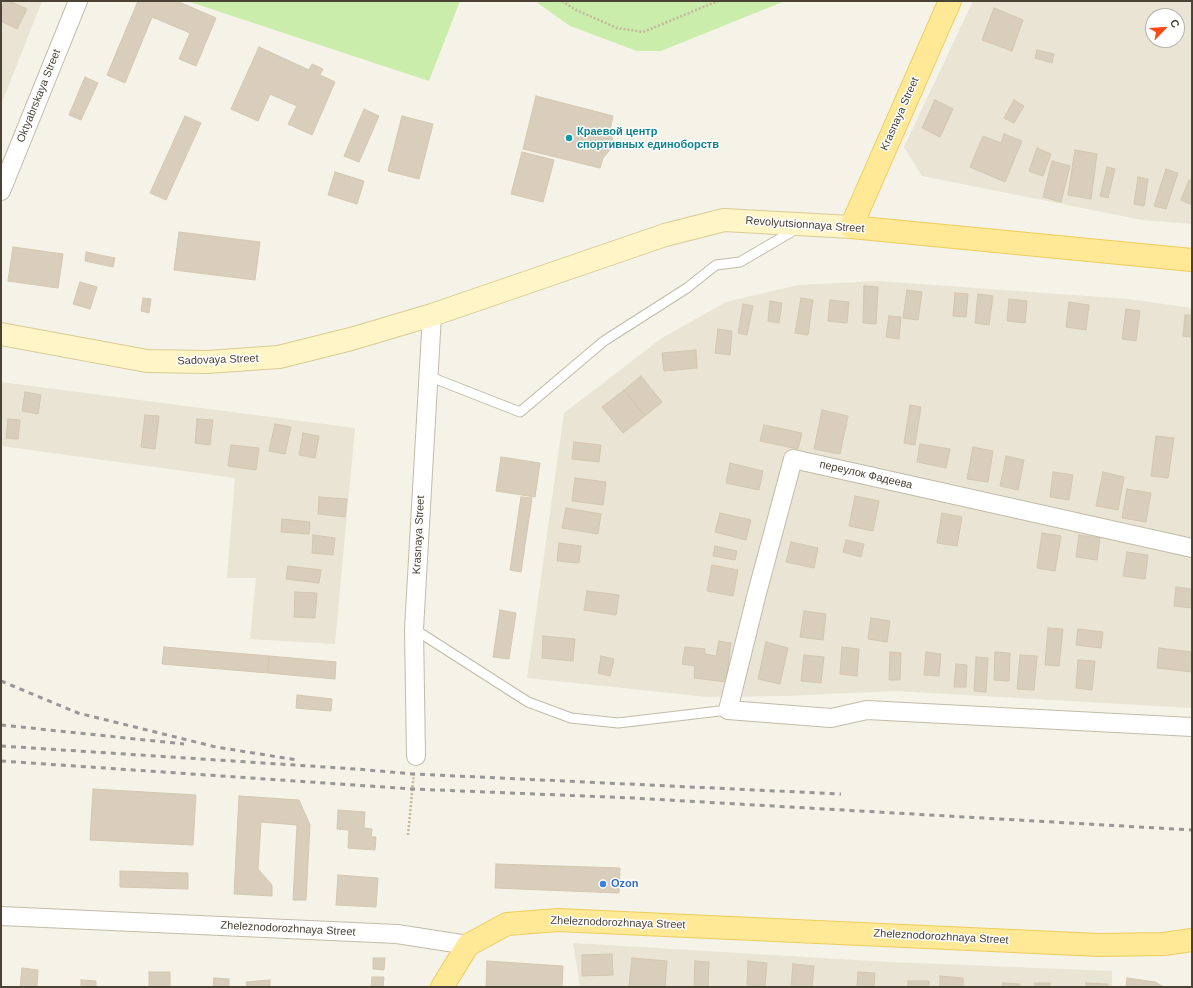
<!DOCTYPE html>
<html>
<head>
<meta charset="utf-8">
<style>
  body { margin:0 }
  #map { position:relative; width:1193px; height:988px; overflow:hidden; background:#f5f2e7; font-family:Arial,sans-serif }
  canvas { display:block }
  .frame { position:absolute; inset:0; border:2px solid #494235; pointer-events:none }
  .north { position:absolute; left:1145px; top:8px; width:40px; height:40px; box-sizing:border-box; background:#fff; border:1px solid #b6b3ae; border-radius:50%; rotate:65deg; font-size:11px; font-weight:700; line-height:16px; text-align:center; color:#494235 }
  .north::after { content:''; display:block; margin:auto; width:14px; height:18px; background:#ff4814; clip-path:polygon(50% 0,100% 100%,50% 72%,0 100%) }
</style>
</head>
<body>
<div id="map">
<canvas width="1193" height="988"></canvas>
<div class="frame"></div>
<div class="north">С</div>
</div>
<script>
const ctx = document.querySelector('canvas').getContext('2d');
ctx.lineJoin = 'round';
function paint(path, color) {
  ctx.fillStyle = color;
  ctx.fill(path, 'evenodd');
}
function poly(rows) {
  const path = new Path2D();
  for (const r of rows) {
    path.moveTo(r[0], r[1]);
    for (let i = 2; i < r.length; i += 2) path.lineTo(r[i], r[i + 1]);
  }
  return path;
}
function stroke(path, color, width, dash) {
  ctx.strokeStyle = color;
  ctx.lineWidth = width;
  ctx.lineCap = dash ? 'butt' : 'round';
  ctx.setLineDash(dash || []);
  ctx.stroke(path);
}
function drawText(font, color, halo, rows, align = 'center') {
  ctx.font = font + ' Arial,sans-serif';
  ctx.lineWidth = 3;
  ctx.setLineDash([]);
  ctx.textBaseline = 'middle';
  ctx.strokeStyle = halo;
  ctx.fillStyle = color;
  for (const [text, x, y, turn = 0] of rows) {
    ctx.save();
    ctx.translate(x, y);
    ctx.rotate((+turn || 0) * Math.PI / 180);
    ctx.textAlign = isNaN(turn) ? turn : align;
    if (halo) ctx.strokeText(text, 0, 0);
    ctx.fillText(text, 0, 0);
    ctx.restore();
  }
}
paint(poly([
  [1,1,42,1,1,105],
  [973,1,1192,1,1192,224,1142,220,922,176,904,147],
  [1153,16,1177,16,1177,40,1153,40],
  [878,281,1128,299,1192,308,1192,708,895,691,784,696,708,697,527,678,564,413,662,338,726,302,798,285],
  [1,382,355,428,335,644,250,639,256,578,227,578,235,478,1,446],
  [573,943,889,962,1112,971,1112,987,580,987]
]), '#e9e4d4');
paint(poly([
  [187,1,460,1,429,81],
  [537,1,785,1,661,51,637,51,570,26,539,4]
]), '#cbedac');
const building = poly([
  [5,1,9,1,27,9,17,29,1,21,1,9,5,1],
  [138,1,177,1,216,18,196,66,179,59,190,33,152,17,125,83,107,75,138,1],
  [994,8,1023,20,1012,51,982,40,994,8],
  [259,47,309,70,312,64,323,69,320,75,335,82,312,135,288,124,297,106,270,94,258,121,231,109,259,47],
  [1037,50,1054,54,1052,63,1035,58,1037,50],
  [85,77,98,83,81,120,69,115,85,77],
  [536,96,613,116,610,130,614,145,603,158,600,168,523,149,536,96],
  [935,100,953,109,940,137,922,128,935,100],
  [1014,100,1024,106,1014,123,1004,118,1014,100],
  [364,109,379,116,359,162,344,156,364,109],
  [185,116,201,123,166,200,150,193,185,116],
  [402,116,433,124,419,179,388,171,402,116],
  [1004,134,1022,141,1005,182,970,167,983,136,1001,143,1004,134],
  [1037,148,1051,154,1043,176,1029,171,1037,148],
  [1075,150,1097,154,1091,199,1068,195,1075,150],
  [522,152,554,160,543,202,511,194,522,152],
  [1052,161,1070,166,1061,202,1043,197,1052,161],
  [1107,167,1115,169,1108,198,1100,196,1107,167],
  [1166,169,1178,173,1166,209,1154,206,1166,169],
  [335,172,364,181,357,204,328,195,335,172],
  [1138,177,1148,179,1144,206,1134,204,1138,177],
  [1189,180,1192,182,1192,205,1181,200,1189,180],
  [179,232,260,242,255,280,174,270,179,232],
  [13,247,63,254,58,288,8,281,13,247],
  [86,252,115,258,113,267,85,261,86,252],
  [80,282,97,287,90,309,73,304,80,282],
  [864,286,878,287,876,324,863,323,864,286],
  [907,290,922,292,918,320,903,318,907,290],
  [955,293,968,294,966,317,953,316,955,293],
  [978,294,993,296,989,325,975,323,978,294],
  [143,298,151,299,149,313,141,311,143,298],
  [801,298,813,300,808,335,795,333,801,298],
  [1009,299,1027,301,1025,323,1007,321,1009,299],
  [830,300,849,302,847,323,828,321,830,300],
  [770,301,782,303,779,323,768,321,770,301],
  [1069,302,1089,305,1086,330,1066,327,1069,302],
  [743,304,753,306,747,335,738,333,743,304],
  [1126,309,1140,311,1136,341,1122,339,1126,309],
  [1185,315,1192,315,1192,337,1183,336,1185,315],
  [889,316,901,317,899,339,886,337,889,316],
  [718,329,732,331,730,355,715,353,718,329],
  [696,350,697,368,664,371,662,353,696,350],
  [641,376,662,402,645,416,624,390,641,376],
  [624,390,645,416,623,433,602,407,624,390],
  [25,392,41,395,38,414,22,411,25,392],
  [910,405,921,407,915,445,904,443,910,405],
  [822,410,848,416,840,454,814,449,822,410],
  [145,415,159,416,155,449,141,447,145,415],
  [8,419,20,420,18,439,6,438,8,419],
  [197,419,213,420,210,445,195,443,197,419],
  [275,424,291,427,285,454,269,451,275,424],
  [764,425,802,433,798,449,760,441,764,425],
  [303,433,319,436,315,458,299,455,303,433],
  [1156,436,1174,438,1168,478,1151,476,1156,436],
  [574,442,601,445,599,462,572,459,574,442],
  [920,444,950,449,946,468,917,462,920,444],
  [231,445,259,448,256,470,228,466,231,445],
  [973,447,993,451,988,482,967,479,973,447],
  [1006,456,1024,460,1018,490,1000,486,1006,456],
  [501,457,540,463,535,497,496,491,501,457],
  [730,463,763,471,759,490,726,483,730,463],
  [1053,472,1073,475,1069,500,1050,497,1053,472],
  [1103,472,1124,477,1118,510,1096,506,1103,472],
  [575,478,606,482,603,505,572,501,575,478],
  [1127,489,1151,493,1146,522,1122,518,1127,489],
  [855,496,879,501,873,531,849,526,855,496],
  [319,497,347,499,345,517,318,514,319,497],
  [521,497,532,498,521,572,510,570,521,497],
  [566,508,601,514,598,534,562,528,566,508],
  [720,513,751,520,746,540,715,532,720,513],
  [942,513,962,517,957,546,937,543,942,513],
  [282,519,310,522,309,534,281,532,282,519],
  [1042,533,1061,536,1055,571,1037,568,1042,533],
  [313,535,335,538,333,555,312,553,313,535],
  [1079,535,1100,538,1097,560,1076,557,1079,535],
  [846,540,864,544,861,557,843,552,846,540],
  [791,542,818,548,814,568,786,562,791,542],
  [559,543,581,546,579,563,557,561,559,543],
  [715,546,737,551,735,560,713,556,715,546],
  [1127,552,1148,555,1145,579,1123,576,1127,552],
  [712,565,738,570,733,596,707,591,712,565],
  [288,566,321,570,319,583,286,579,288,566],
  [1176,587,1192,589,1192,608,1174,606,1176,587],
  [587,591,619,595,616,615,584,610,587,591],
  [295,592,317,593,315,618,294,617,295,592],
  [500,610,516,613,509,659,493,657,500,610],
  [804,611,826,614,823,640,800,637,804,611],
  [871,618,890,621,887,642,868,639,871,618],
  [1048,628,1063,629,1059,666,1045,665,1048,628],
  [1078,629,1103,632,1101,648,1076,645,1078,629],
  [543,636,575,639,573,661,542,658,543,636],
  [719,641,731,643,726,682,694,678,695,666,682,664,685,647,705,649,705,654,716,656,719,641],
  [766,642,788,648,780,684,758,679,766,642],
  [164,647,269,656,268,673,162,664,164,647],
  [842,647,859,649,857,676,840,674,842,647],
  [1159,648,1192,652,1192,672,1157,668,1159,648],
  [890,652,901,653,900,680,889,680,890,652],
  [926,652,941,654,939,676,924,675,926,652],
  [995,652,1010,653,1009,681,994,680,995,652],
  [804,655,824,657,821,683,801,681,804,655],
  [1020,655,1037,656,1034,690,1017,689,1020,655],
  [269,656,336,662,335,679,268,673,269,656],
  [601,656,614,659,610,676,598,673,601,656],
  [976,657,988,658,986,692,974,691,976,657],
  [1078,660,1095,661,1092,690,1076,688,1078,660],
  [956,664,967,665,966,687,954,687,956,664],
  [297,695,332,699,331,711,296,708,297,695],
  [93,789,196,795,193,845,90,840,93,789],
  [239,796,299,800,310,825,306,900,293,900,297,825,261,822,258,869,272,885,272,896,234,894,239,796],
  [338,810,365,812,364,828,372,829,371,837,376,837,375,850,348,848,349,830,337,829,338,810],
  [496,864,620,868,619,893,495,888,496,864],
  [120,871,188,873,188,889,120,887,120,871],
  [338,875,378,878,376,907,336,905,338,875],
  [612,954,613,975,582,976,582,955,612,954],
  [373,958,385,958,384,970,373,969,373,958],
  [632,958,667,961,665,987,629,987,632,958],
  [487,961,563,966,562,987,486,987,487,961],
  [695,961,709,962,708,987,694,987,695,961],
  [748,961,767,963,765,986,747,985,748,961],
  [793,964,814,966,812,987,791,987,793,964],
  [22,968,38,970,37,987,20,987,22,968],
  [149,972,170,972,170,987,149,987,149,972],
  [858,972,875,973,874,987,857,987,858,972],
  [940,976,963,978,963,987,940,987,940,976],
  [372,977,384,977,383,987,371,987,372,977],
  [214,978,229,979,229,987,213,987,214,978],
  [1127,978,1155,982,1164,987,1126,987,1127,978],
  [81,980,96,981,96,987,81,987,81,980],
  [270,980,270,987,247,987,246,982,270,980],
  [908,981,929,981,929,987,908,987,908,981],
  [1003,983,1020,984,1019,987,1002,987,1003,983],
  [1035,983,1050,983,1050,987,1035,987,1035,983],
  [1086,983,1108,984,1108,987,1086,987,1086,983]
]);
paint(building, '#d8cebb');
stroke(building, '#d3c7ae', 1);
const lane = poly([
  [428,376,520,412,604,341,687,288,716,265,740,262,798,228],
  [414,629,528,702,571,718,618,723,728,710]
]);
const street = poly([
  [1,191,78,1],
  [1192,548,793,459,757,593,728,710,831,718,867,710,1192,727],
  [416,756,414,629,432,315],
  [1,916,397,934,468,945]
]);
const secondary = poly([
  [1,334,147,361,207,362,279,357,351,339,432,315,665,235,724,220,851,227]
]);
const primary = poly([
  [950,1,851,227,1192,260],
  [442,987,468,945,507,924,558,920,1099,945,1164,944,1192,940]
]);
stroke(lane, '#c1bba8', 11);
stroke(street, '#c1bba8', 20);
stroke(secondary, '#d9cb93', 24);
stroke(primary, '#eecd5b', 24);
stroke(poly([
  [562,1,576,10,617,28,643,32,718,1],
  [408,835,414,772]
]), '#c4b898', 2.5, [2, 2]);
stroke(lane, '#fff', 9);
stroke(street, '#fff', 18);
stroke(secondary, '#fff5c7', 22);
stroke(primary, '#ffe996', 22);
stroke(poly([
  [1,681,78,713,216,747,297,760],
  [1,725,184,744],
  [1,746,356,769,414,774,841,794],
  [1,761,413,789,633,798,1192,830]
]), '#979797', 3, [5, 5]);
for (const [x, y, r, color] of [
  [569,138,4,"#0f9aa8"],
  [603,884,4,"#3f7fe0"]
]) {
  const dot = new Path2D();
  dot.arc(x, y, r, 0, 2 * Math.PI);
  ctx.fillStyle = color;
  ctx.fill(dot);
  stroke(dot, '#fff', 1.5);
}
drawText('11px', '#494235', '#fff', [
  ["Oktyabrskaya Street",39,96,-68],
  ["Krasnaya Street",900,114,-66],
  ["Revolyutsionnaya Street",805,225,4],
  ["Sadovaya Street",218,360,-2],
  ["переулок Фадеева",866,475,13],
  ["Krasnaya Street",419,535,-87],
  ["Zheleznodorozhnaya Street",618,923,2],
  ["Zheleznodorozhnaya Street",288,929,3],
  ["Zheleznodorozhnaya Street",941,937,3]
]);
drawText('bold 11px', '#0d838f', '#fff', [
  ["Краевой центр",577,132],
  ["спортивных единоборств",577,145]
], 'left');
drawText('bold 11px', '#366cbe', '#fff', [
  ["Ozon",611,884]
], 'left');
</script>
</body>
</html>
